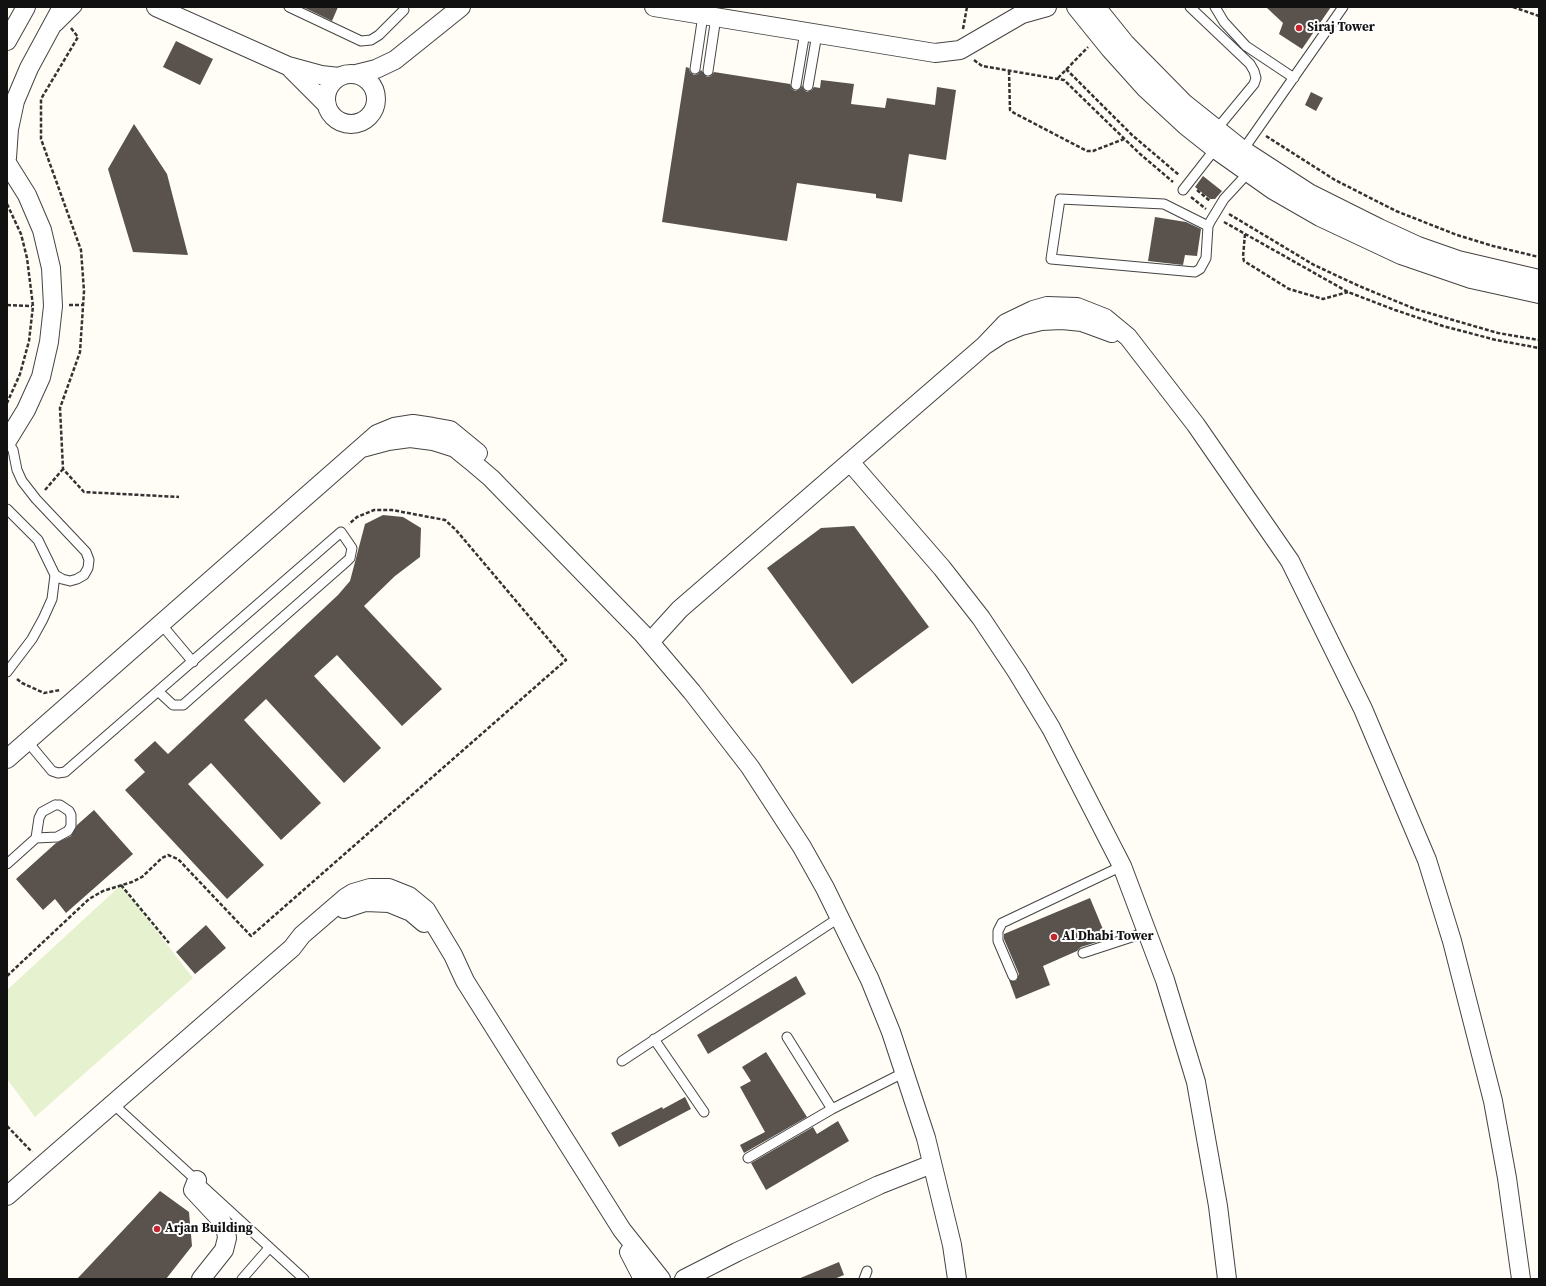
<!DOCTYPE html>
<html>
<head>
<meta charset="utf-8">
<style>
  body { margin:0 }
  #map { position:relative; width:1546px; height:1286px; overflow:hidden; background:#fffdf5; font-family:"Source Serif 4",serif }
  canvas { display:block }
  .frame { position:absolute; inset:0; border:8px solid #111; pointer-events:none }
</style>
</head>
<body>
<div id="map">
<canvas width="1546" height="1286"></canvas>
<div class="frame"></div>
</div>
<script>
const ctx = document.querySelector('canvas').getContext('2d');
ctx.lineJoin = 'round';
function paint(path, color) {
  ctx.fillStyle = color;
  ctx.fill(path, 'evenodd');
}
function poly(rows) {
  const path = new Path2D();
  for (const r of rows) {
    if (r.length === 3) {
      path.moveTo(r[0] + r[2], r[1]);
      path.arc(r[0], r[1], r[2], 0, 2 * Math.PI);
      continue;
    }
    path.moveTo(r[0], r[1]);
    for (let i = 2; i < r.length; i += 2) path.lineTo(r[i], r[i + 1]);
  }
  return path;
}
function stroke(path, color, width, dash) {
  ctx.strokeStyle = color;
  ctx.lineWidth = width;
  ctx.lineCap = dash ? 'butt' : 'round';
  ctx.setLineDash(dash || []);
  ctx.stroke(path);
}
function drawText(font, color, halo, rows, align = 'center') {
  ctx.font = font + ' "Source Serif 4",serif';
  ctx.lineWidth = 4;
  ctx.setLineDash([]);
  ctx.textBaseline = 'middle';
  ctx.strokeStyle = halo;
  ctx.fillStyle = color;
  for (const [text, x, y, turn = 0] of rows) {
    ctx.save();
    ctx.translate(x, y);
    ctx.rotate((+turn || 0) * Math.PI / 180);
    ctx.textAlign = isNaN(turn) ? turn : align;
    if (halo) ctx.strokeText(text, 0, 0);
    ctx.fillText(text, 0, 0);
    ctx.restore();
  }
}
paint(poly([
  [121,885,193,978,35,1117,7,1079,7,990]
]), '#e6f2cf');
paint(poly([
  [303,7,338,7,332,21],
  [1266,7,1331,7,1302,49,1279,34,1283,23],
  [176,41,213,59,200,85,163,67],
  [686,67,689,68,690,72,694,75,698,74,701,70,707,77,711,76,714,72,790,84,792,89,795,91,800,89,802,85,804,90,807,92,812,90,814,87,820,88,821,80,854,84,851,104,885,108,887,98,935,105,937,87,956,90,946,160,909,154,902,202,876,198,876,194,797,183,787,241,662,222],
  [1311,92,1323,98,1316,111,1305,105],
  [134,124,167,174,188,255,133,252,108,169],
  [1203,176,1222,191,1215,199,1210,199,1195,187],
  [1155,217,1186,222,1201,229,1197,256,1185,255,1183,265,1148,261],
  [383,515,403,517,421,528,420,557,395,576,364,606,442,689,402,726,337,655,314,676,381,748,344,783,266,699,244,720,321,803,281,840,211,763,188,784,264,865,227,899,125,790,145,772,134,760,155,741,168,754,338,595,350,581,365,524],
  [854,526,929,627,852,684,767,568,821,528],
  [94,810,133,854,66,913,55,899,43,910,16,879,56,843,71,836,77,825],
  [1090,898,1107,939,1081,947,1077,951,1043,966,1050,985,1016,999,1009,980,1016,981,1019,974,1004,939,1004,934],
  [206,925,226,948,195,974,176,952],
  [796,976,806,994,708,1054,697,1035],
  [766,1052,807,1117,744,1153,740,1145,765,1132,740,1087,751,1081,742,1067],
  [685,1097,691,1109,619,1147,611,1133,662,1107,663,1109],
  [838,1121,849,1141,766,1190,751,1163,813,1127,817,1134],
  [160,1191,189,1212,192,1246,166,1279,77,1279],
  [839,1262,844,1275,834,1279,798,1279]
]), '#5a524d');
const service = poly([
  [289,7,361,41,371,40,379,35,404,10],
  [1190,7,1250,64,1254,71,1256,78,1254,84,1216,130],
  [1215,7,1224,22,1246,46,1294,78],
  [58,26,77,7],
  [695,69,703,15],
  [708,71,716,17],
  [796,85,805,32],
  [808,86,817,34],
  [1243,150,1343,7],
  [1183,190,1215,149],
  [1208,226,1164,204,1060,199,1051,259,1195,272,1200,269,1206,258,1208,226,1210,222,1224,199,1248,173],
  [7,509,38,540,55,575,62,579,70,581,77,579,84,575,88,568,89,560,86,552,36,499,22,481,17,470,13,450,7,441],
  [161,624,193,662],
  [7,672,32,639,43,619,52,599,55,575],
  [27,741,52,771,58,773,65,772,341,532,352,548,350,558,347,561,183,705,173,705,159,692],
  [55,805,60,805,69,811,71,815,71,826,68,831,57,837,36,838,39,818,42,812,55,805],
  [7,864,36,838],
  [1083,953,1147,932],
  [1013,976,998,941,998,931,1002,923,1122,866],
  [787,1037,832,1109],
  [654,1039,704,1112],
  [622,1061,840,917],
  [112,1103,304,1279],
  [748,1158,832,1109,905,1072],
  [242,1279,269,1248],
  [864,1279,867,1271]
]);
const minor = poly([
  [156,7,288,66,321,75,339,77],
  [654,7,935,53,960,50,1022,14,1047,7],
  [1076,7,1110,49,1146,89,1186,126,1215,149,1273,190,1320,217,1401,255,1471,279,1539,294],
  [1096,7,1125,43,1184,103,1243,150,1309,193,1379,228,1418,246,1458,260,1539,279],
  [7,41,26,7],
  [291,69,327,105],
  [351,99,25],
  [356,74,376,69,395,60,461,7],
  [7,158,9,129,15,101,29,68,62,7],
  [7,163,27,195,42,230,51,268,53,306,49,342,41,377,26,410,7,441],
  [985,345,1006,323,1033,310,1047,306,1077,307,1105,318,1128,337,1196,425,1290,561,1363,709,1427,860,1452,941,1493,1101,1507,1178,1521,1279],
  [362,448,388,441,410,438,433,441,455,448,471,461,491,478,642,633,692,692,750,767,802,847,825,888,870,980,891,1032,926,1138,952,1245,957,1279],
  [850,462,942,568,981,618,1017,672,1051,728,1122,866,1165,980,1196,1082,1218,1206,1227,1279],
  [650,642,680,609,985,345,1002,334,1021,326,1041,321,1062,320,1082,322,1112,333],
  [7,759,377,434,394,427,413,424,433,427,450,430,478,453],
  [344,909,365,902,389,903,411,912,424,923],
  [197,1180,193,1190,221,1220,226,1231,227,1238,224,1250,201,1279],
  [7,1196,292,948,302,935,345,898,353,893,370,888,389,888,409,896,426,910,453,955,465,981,622,1230,661,1279],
  [629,1252,643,1279],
  [684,1279,737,1252,879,1185,932,1164]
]);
stroke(service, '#444', 11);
stroke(minor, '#444', 20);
stroke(poly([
  [1513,7,1539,16],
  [71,28,78,37,41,99,41,139,81,250,84,291,80,352,60,408,63,469,84,492,179,497],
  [963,29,967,7],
  [974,60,982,66,1064,80,1139,153,1173,182],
  [1066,69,1132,135,1179,175],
  [1009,71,1010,110,1014,113,1087,151,1093,151,1124,139],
  [1058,78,1088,47],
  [1266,136,1335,180,1396,211,1457,235,1493,246,1539,257],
  [1197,190,1210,201],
  [1191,197,1206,209],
  [7,204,21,234,27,258,33,306,29,341,20,374,7,403],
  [1229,214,1314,265,1359,286,1415,309,1498,333,1539,340],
  [1224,222,1348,292,1395,310,1443,326,1496,340,1539,348],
  [1245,234,1243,257,1244,261,1289,289,1323,299,1348,292],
  [7,305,32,306],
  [69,305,83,305],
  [45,490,63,469],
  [17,679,22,683,44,693,60,690],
  [121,885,169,943],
  [7,976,89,899,103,891,132,882,142,877,162,858,168,855,178,859,251,936,566,660,456,530,445,520,392,510,374,510,357,517,349,524],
  [7,1126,32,1152]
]), '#333', 2.5, [4, 2]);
stroke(service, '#fff', 9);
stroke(minor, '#fff', 18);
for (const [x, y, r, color] of [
  [1299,28,4,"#c4262e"],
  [1054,937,4,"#c4262e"],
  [157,1229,4,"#c4262e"]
]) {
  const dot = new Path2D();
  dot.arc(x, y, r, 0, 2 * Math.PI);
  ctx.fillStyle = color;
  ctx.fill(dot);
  stroke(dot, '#fff', 1.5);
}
drawText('bold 13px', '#111', '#fff', [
  ["Siraj Tower",1307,28],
  ["Al Dhabi Tower",1062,937],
  ["Arjan Building",165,1229]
], 'left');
</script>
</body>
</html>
